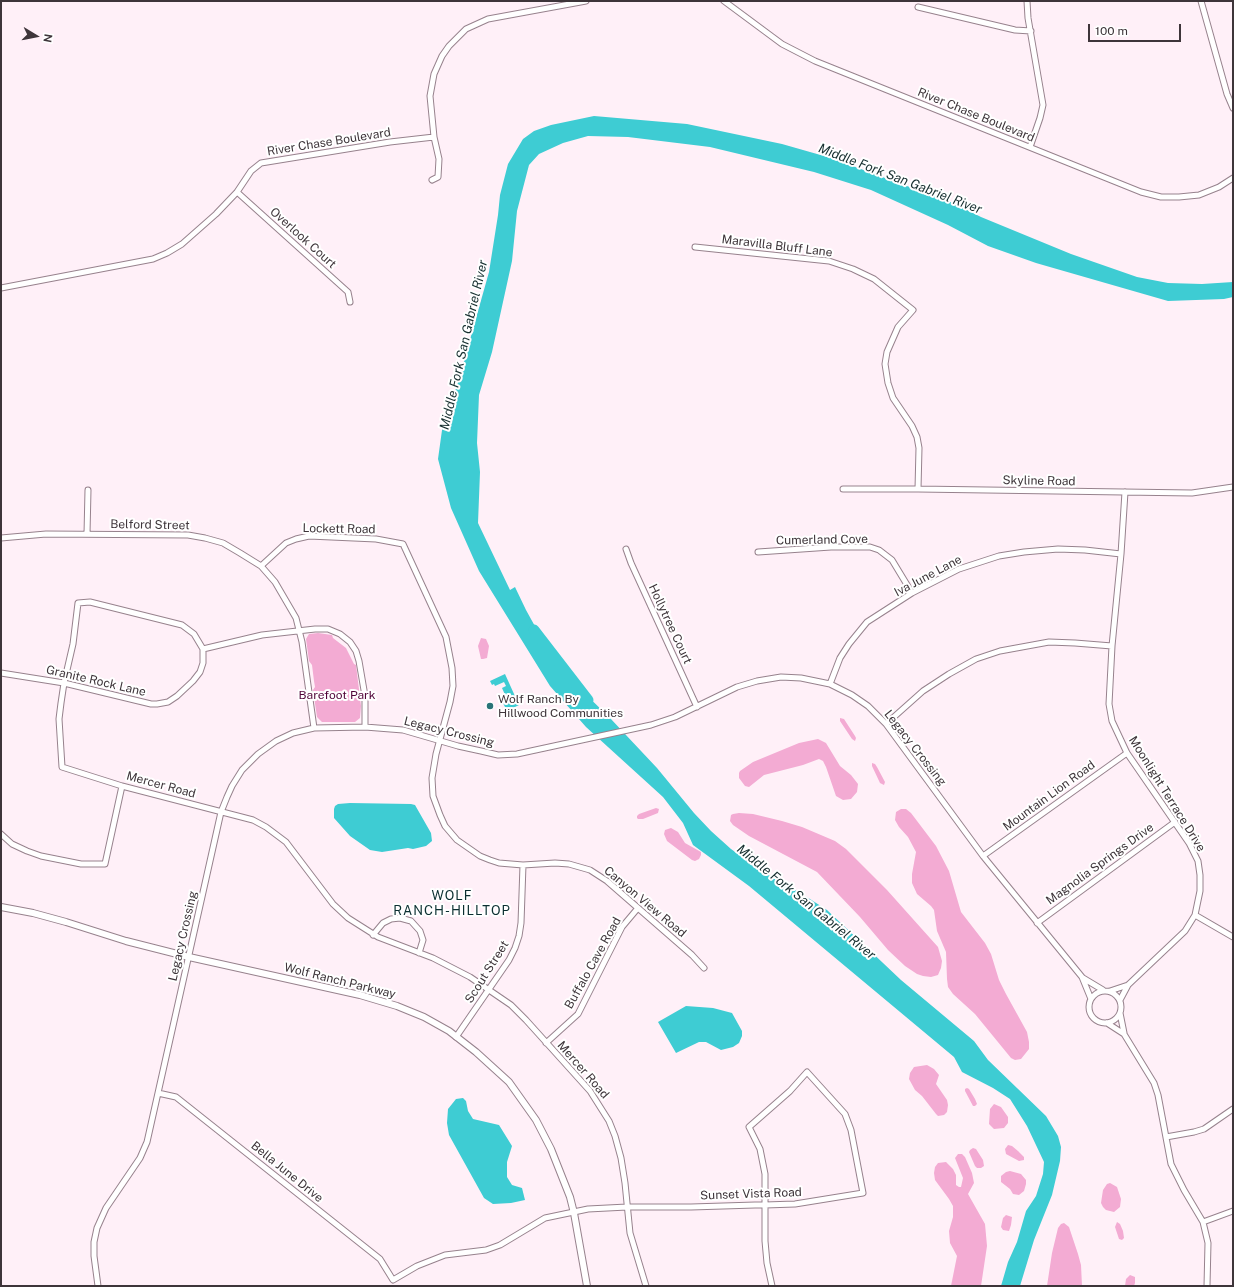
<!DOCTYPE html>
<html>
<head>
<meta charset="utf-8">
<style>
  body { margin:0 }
  #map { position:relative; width:1234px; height:1287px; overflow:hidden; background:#fff0f8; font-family:"Public Sans",sans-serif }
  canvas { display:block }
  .frame { position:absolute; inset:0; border:2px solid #3e353a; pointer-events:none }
  .north { position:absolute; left:16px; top:16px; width:40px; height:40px; -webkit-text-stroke:3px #fff; paint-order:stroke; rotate:100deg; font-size:11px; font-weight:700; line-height:16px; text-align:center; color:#3e353a }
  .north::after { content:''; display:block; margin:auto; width:14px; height:18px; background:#3e353a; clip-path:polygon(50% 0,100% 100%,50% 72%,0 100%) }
  .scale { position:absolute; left:1088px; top:24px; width:93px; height:18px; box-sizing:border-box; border:2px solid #3e353a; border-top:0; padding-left:5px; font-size:12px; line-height:14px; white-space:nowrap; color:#3e353a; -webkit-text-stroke:3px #fff; paint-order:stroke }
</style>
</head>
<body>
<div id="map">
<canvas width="1234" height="1287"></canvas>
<div class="frame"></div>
<div class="north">N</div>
<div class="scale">100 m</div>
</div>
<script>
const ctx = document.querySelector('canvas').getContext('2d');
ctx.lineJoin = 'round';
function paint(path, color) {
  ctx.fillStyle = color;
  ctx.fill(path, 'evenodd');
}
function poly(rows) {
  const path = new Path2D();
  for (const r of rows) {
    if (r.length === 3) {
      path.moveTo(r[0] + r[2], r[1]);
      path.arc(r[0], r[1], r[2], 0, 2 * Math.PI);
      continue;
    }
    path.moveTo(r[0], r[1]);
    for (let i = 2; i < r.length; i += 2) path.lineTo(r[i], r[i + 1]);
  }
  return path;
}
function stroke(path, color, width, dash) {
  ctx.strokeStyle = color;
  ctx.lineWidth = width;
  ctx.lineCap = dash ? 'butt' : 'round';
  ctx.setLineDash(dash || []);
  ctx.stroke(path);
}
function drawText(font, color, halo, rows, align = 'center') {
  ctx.font = font + ' "Public Sans",sans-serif';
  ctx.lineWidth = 4;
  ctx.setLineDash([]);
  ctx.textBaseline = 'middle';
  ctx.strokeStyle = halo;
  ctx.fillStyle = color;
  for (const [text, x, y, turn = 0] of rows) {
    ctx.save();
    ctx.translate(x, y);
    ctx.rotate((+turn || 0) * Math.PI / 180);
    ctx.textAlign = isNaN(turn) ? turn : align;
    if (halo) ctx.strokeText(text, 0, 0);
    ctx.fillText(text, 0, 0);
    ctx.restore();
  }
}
paint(poly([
  [318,633,332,635,333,638,346,648,354,664,356,665,361,706,360,718,355,722,322,722,317,717,313,690,315,687,314,681,312,665,309,661,306,639,309,634],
  [481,638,486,639,489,646,487,658,483,659,481,659,478,646],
  [840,718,844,719,855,736,856,738,855,741,852,739,840,721],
  [818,739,826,743,840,766,851,775,858,784,857,792,851,799,843,800,836,796,826,767,823,761,819,759,803,765,764,775,749,787,745,786,739,778,739,773,740,771,753,762,799,743],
  [872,763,875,764,877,767,885,782,884,785,880,783,872,766],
  [656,808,659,809,658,813,643,819,638,819,637,818,637,816,639,814],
  [901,809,906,809,911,813,936,846,949,871,961,912,985,943,991,954,999,980,1006,994,1027,1032,1029,1042,1029,1049,1021,1059,1015,1060,1011,1058,975,1014,953,994,948,987,947,979,946,952,937,931,934,910,931,906,917,894,912,883,912,874,916,852,908,837,899,827,895,820,896,812],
  [739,813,753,814,782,821,802,827,835,841,846,849,887,890,938,947,942,961,941,968,938,975,931,977,923,976,917,974,905,966,888,950,860,917,817,872,749,836,733,825,730,821,731,815,733,814],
  [671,828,678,832,685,843,701,852,701,855,699,859,695,861,692,860,667,841,664,834,665,830],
  [927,1065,934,1069,939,1075,936,1084,947,1100,948,1105,947,1112,944,1115,938,1116,936,1114,922,1096,915,1090,909,1079,910,1073,914,1067],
  [967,1088,969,1089,975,1099,977,1104,975,1106,973,1106,965,1091,965,1089],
  [994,1104,1001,1107,1008,1117,1008,1123,1004,1128,994,1129,989,1124,990,1109],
  [1008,1145,1012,1146,1018,1151,1024,1157,1024,1160,1019,1161,1006,1154,1005,1149],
  [973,1148,976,1149,983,1160,984,1166,981,1168,977,1168,975,1166,969,1152,970,1150],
  [958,1154,962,1154,965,1157,972,1173,974,1183,968,1194,985,1224,987,1246,981,1286,951,1286,957,1256,950,1243,949,1231,953,1217,953,1206,949,1199,935,1180,934,1173,935,1167,938,1163,946,1162,953,1169,956,1175,956,1185,959,1187,961,1187,963,1178,955,1158],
  [1010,1171,1021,1174,1026,1180,1026,1184,1024,1191,1019,1195,1013,1194,1010,1189,1001,1182,1001,1176,1006,1172],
  [1110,1183,1117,1187,1121,1199,1120,1207,1114,1212,1106,1210,1103,1207,1101,1203,1103,1190,1107,1184],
  [1006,1215,1012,1217,1011,1225,1009,1231,1003,1230,1001,1227,1003,1218],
  [1117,1222,1120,1224,1123,1231,1124,1238,1122,1240,1119,1239,1115,1227],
  [1064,1223,1069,1227,1078,1254,1081,1265,1082,1286,1047,1286,1052,1253,1058,1228,1061,1224],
  [1130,1275,1135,1277,1135,1283,1134,1286,1125,1286,1126,1279]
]), '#f3abd3');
paint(poly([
  [594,116,687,124,782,144,831,158,953,203,981,217,1071,254,1137,277,1168,283,1202,284,1233,282,1233,297,1224,299,1168,301,1036,263,988,246,948,225,871,190,814,172,710,147,628,137,588,136,563,143,539,154,529,165,517,211,512,261,492,352,479,395,477,443,480,472,478,523,510,590,515,587,526,610,547,648,571,680,610,718,657,768,694,813,711,831,731,849,745,859,773,878,799,892,827,910,901,980,974,1041,988,1060,1046,1116,1058,1136,1061,1147,1060,1161,1052,1195,1034,1240,1020,1286,1001,1286,1008,1262,1017,1242,1026,1211,1036,1196,1043,1174,1044,1162,1027,1126,1010,1099,993,1088,962,1072,954,1057,749,886,693,845,683,823,663,797,586,727,550,686,479,571,451,508,438,459,443,423,457,386,489,272,498,215,500,195,508,164,523,139,534,131,551,125],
  [505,674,519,705,507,711,501,699,506,697,502,688,506,686,504,682,495,686,494,684,492,685,490,681],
  [350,803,411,804,415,805,431,833,432,841,426,846,413,849,408,848,382,852,370,850,350,836,334,818,334,809,335,806,338,804],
  [686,1006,713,1008,732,1013,742,1031,742,1036,739,1043,733,1047,721,1050,706,1042,699,1042,676,1053,658,1022],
  [463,1098,466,1101,468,1111,473,1119,499,1125,512,1146,507,1162,507,1177,512,1185,522,1188,525,1200,511,1203,493,1204,484,1198,449,1135,447,1123,448,1109,456,1099]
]), '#3eccd3');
stroke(poly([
  [534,630,588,700]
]), '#3eccd3', 11);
const minor = poly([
  [724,1,782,44,815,61,1141,192,1161,197,1179,197,1199,195,1219,187,1233,178],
  [1027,1,1028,18,1043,105,1040,118,1030,147],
  [1201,1,1227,94,1233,108],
  [918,7,1015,30,1031,31],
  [432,180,438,177,439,159,434,137,430,96,434,74,442,56,449,46,466,29,488,19,586,1],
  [237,192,348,292,350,302],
  [695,247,829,261,853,269,874,279,913,310,898,327,887,352,885,364,888,383,893,398,912,426,917,437,919,448,918,489],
  [1,288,153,259,167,253,182,244,216,214,237,192,251,171,261,163,390,142,434,137],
  [843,489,918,489,1192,493,1233,487],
  [87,534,88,490],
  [1,538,46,534,188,535,205,538,223,543,240,553,261,566,275,582,296,618,302,642,314,728],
  [626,549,631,563,697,707],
  [758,552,831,547,870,547,879,550,892,560,912,593],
  [261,566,286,543,296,539,309,536,376,539,403,544,446,637,452,668,453,686,450,702,436,754,432,778,433,796,440,815,445,826,457,840,480,856,490,860,499,863,523,865,555,863,569,864,590,870,607,881,692,955,704,968],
  [203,649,262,635,315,629,328,629,340,634,350,642,356,651,359,661,365,696,365,727],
  [1,673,64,683,151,704,157,704,168,702,177,696,193,681,200,672,203,663,203,649,194,634,182,625,90,602,78,603,73,644,64,683,61,703,59,719,62,767,122,786,253,820,266,827,286,842,333,904,348,918,378,937,433,958,470,977,511,1005,526,1020,590,1091,609,1121,615,1136,621,1158,625,1183,630,1233,646,1286],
  [830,684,840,658,849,644,867,622,912,593,959,569,999,556,1024,552,1058,549,1085,550,1121,554],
  [886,724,923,691,949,674,976,659,1000,651,1049,642,1075,643,1112,646],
  [1,834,12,844,27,851,41,856,81,864,105,864,122,786],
  [983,856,1127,753],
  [1195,915,1233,937],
  [1037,923,1175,822],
  [373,935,383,923,391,919,400,918,411,921,420,931,423,940,419,953],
  [1083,978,1103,990],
  [1105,1007,16],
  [1110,991,1128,985,1185,931,1195,915,1200,891,1200,875,1198,861,1189,843,1127,753,1112,721,1109,704,1112,646,1121,554,1125,492],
  [1120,1000,1128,985],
  [1120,1013,1124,1033],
  [1107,1023,1124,1034,1154,1083,1158,1095,1171,1164,1184,1190,1203,1222,1208,1243,1207,1286],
  [456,1037,509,960,515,948,519,936,521,923,523,865],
  [546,1043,578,1014,622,927,638,908],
  [158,1093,176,1097,380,1259,393,1280,417,1266,445,1255,486,1250,500,1245,545,1218,588,1209,627,1207,691,1207,755,1205,765,1205,795,1204,863,1193,851,1130,845,1114,807,1072,790,1091,749,1127,760,1149,765,1174,765,1241,767,1263,772,1286],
  [1166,1137,1194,1132,1204,1129,1233,1109],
  [1203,1222,1233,1211],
  [98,1286,94,1256,94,1242,97,1228,106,1208,140,1158,147,1142,221,812,227,797,232,786,242,770,258,754,276,741,293,733,314,728,365,727,403,730,458,746,481,751,498,755,517,754,651,725,675,717,737,687,757,681,781,677,801,678,830,684,852,695,868,706,886,724,983,856,1082,977,1091,999]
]);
const tertiary = poly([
  [1,907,33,913,66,922,126,941,189,957,360,995,397,1006,424,1017,449,1031,476,1052,509,1082,536,1120,551,1149,570,1197,574,1213,587,1286]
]);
stroke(minor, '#97828d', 7);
stroke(tertiary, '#97828d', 8);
stroke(minor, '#fff', 5);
stroke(tertiary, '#fff', 6);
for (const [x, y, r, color] of [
  [490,706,4,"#297478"]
]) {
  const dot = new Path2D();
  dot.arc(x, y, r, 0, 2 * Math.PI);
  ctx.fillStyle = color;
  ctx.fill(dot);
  stroke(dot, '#fff', 1.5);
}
drawText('12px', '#3e353a', '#fff', [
  ["River Chase Boulevard",976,115,22],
  ["River Chase Boulevard",329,142,-9],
  ["Overlook Court",303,238,42],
  ["Maravilla Bluff Lane",777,246,7],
  ["Skyline Road",1039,481,1],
  ["Belford Street",150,525,1],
  ["Lockett Road",339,529,1],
  ["Cumerland Cove",822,540,-1],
  ["Iva June Lane",928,576,-28],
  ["Hollytree Court",670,624,65],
  ["Granite Rock Lane",96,681,13],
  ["Legacy Crossing",449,732,14],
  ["Legacy Crossing",915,748,52],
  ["Mercer Road",161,785,15],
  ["Moonlight Terrace Drive",1167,794,58],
  ["Mountain Lion Road",1049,796,-36],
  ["Magnolia Springs Drive",1100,864,-36],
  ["Canyon View Road",645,902,40],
  ["Legacy Crossing",183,936,-77],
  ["Buffalo Cave Road",593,963,-61],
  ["Scout Street",487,972,-58],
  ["Wolf Ranch Parkway",340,981,14],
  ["Mercer Road",583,1070,49],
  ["Bella June Drive",287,1172,39],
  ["Sunset Vista Road",751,1194,-2]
]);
drawText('12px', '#500438', '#fff', [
  ["Barefoot Park",337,695]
]);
drawText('12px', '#3e353a', '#fff', [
  ["Wolf Ranch By",498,699],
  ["Hillwood Communities",498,713]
], 'left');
drawText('italic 13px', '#162e2f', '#fff', [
  ["Middle Fork San Gabriel River",900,179,21],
  ["Middle Fork San Gabriel River",464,345,-77],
  ["Middle Fork San Gabriel River",806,902,39]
]);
ctx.letterSpacing = '1px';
drawText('13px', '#0b2f31', '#fff', [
  ["WOLF",452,896],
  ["RANCH-HILLTOP",452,911]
]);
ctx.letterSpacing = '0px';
</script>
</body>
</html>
